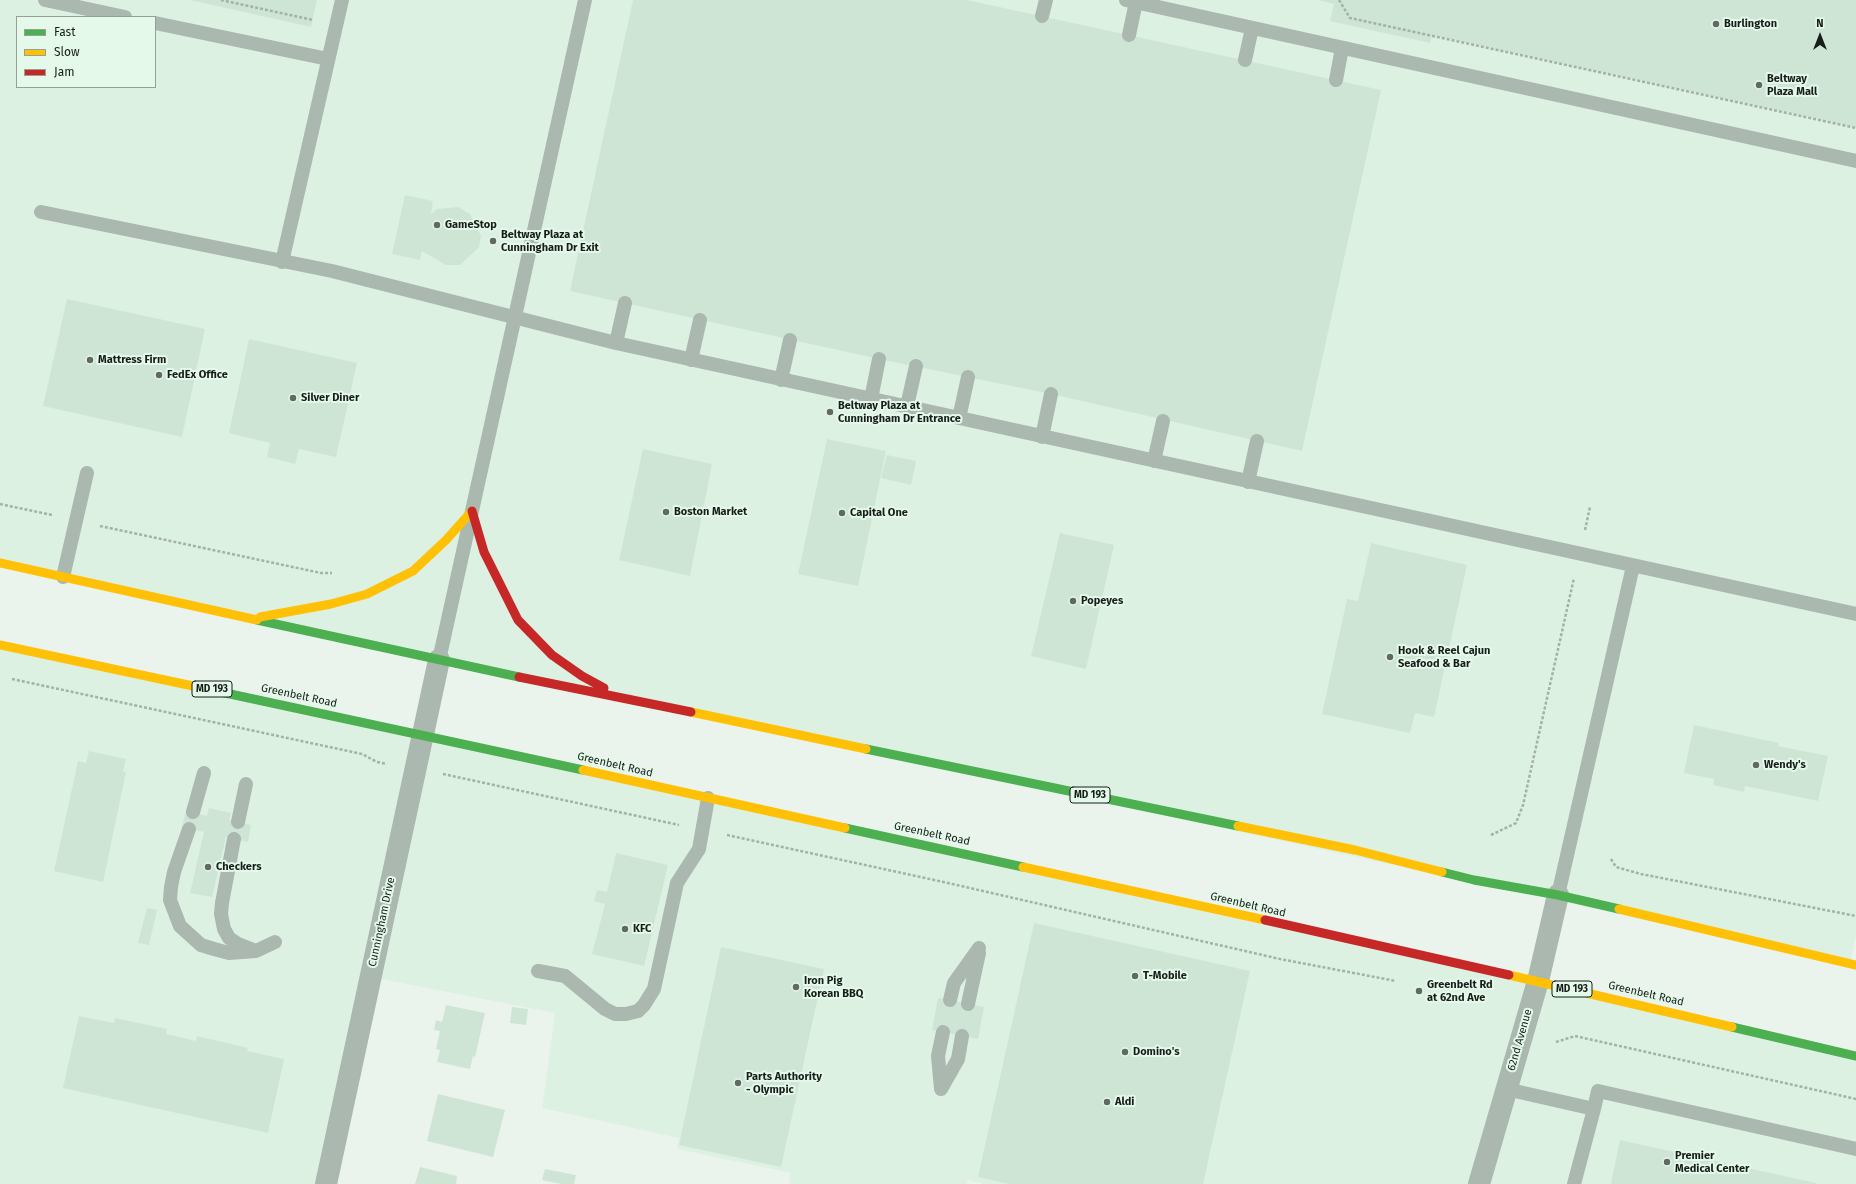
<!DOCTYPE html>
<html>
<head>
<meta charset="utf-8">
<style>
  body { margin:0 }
  #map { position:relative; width:1856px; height:1184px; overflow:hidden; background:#eaf4ed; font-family:"Fira Sans",sans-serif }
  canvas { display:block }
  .legend { position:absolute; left:16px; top:16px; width:140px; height:72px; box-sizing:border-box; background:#e5f9eb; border:1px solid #93a197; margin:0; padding:5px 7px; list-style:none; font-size:12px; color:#171e19 }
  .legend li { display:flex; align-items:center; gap:8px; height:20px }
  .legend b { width:20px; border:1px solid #93a197 }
  .north { position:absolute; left:1800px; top:16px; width:40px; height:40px; -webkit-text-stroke:3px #e5f9eb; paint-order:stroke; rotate:0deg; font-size:11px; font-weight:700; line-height:16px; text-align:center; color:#171e19 }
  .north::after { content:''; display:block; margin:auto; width:14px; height:18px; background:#171e19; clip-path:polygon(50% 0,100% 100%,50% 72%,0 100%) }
</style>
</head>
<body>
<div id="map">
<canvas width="1856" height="1184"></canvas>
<ul class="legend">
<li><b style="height:5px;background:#4caf50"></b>Fast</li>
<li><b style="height:5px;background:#ffc107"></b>Slow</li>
<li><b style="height:5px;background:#c62828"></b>Jam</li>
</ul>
<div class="north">N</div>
</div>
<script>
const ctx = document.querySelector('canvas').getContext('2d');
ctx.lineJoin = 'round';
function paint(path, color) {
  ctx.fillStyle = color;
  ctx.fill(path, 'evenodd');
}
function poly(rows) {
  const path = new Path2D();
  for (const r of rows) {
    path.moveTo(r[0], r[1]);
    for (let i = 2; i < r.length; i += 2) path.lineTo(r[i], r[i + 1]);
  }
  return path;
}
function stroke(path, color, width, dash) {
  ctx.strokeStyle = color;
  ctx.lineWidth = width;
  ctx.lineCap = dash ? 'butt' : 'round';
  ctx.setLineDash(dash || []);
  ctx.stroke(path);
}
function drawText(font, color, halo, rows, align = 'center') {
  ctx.font = font + ' "Fira Sans",sans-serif';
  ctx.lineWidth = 4;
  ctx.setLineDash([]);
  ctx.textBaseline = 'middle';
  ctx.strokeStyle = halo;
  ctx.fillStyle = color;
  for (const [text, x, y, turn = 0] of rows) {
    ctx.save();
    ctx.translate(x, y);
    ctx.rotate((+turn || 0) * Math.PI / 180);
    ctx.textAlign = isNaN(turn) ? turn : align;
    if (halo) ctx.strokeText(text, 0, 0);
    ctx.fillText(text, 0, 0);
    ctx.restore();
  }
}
paint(poly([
  [0,0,1856,0,1856,936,1850,964,0,563],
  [17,17,155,17,155,87,17,87],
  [0,645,1856,1056,1856,1184,984,1184,968,1180,967,1184,789,1184,791,1173,677,1149,679,1138,542,1108,555,1013,371,977,326,1184,0,1184]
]), '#ddf1e3');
paint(poly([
  [190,0,317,0,311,27],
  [633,0,967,0,1381,90,1302,451,1051,394,879,359,570,291],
  [1318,0,1856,0,1856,127,1432,35,1430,43,1330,21,1334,4],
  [405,195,433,201,431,214,437,209,458,207,470,214,481,236,479,247,460,265,446,265,422,251,420,260,392,254],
  [67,299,205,329,182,437,43,406],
  [249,339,357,363,336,457,299,449,295,464,267,457,270,443,229,433],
  [827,439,886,451,858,586,798,574],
  [643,449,712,464,690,576,619,560],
  [887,455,916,461,911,485,881,478],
  [1060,533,1114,545,1086,669,1031,656],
  [1371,543,1467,565,1434,717,1415,713,1410,733,1322,714,1347,599,1358,601],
  [1694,725,1779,743,1778,746,1828,756,1818,801,1745,786,1744,792,1713,785,1714,779,1684,773],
  [89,751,126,759,123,771,126,772,103,882,54,871,78,761,86,763],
  [209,808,231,813,229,820,251,825,248,842,226,837,212,897,190,893,204,832,182,827,186,811,207,816],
  [616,853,668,865,644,966,592,954,605,904,594,901,597,890,607,892],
  [147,908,157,910,149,945,138,943],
  [1034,923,1250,971,1203,1184,1009,1184,978,1177],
  [721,947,824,969,781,1167,679,1145],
  [938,998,984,1007,978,1039,932,1030],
  [446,1005,485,1013,475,1057,473,1056,470,1069,437,1062,440,1050,436,1049,440,1031,434,1030,436,1020,442,1022],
  [512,1007,528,1009,526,1025,510,1023],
  [79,1016,114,1023,115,1018,167,1029,166,1034,196,1041,197,1036,248,1048,247,1051,284,1059,268,1133,63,1088],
  [438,1094,505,1110,493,1157,427,1141],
  [1620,1140,1816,1183,1816,1184,1611,1184],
  [420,1167,457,1176,456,1184,415,1184],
  [545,1169,576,1175,574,1184,561,1184,542,1180]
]), '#cee5d6');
stroke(poly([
  [221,0,313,20],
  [1339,0,1350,18,1856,128],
  [0,504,52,515],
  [100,526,321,573,332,573],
  [1585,530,1590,507],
  [12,679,362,754,377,762,387,764],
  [443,774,679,825],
  [727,835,948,883,1280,959,1396,981],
  [1491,835,1516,823,1523,805,1574,578],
  [1611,859,1616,867,1641,874,1856,916],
  [1556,1042,1575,1036,1856,1099]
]), '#a5b0a9', 2.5, [3, 2]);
stroke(poly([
  [45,0,125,17],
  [1126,0,1856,161],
  [1042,16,1046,0],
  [155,23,328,59],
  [1129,35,1136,2],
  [1245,60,1252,28],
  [1336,80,1342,48],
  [41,212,332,271,616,343,1856,614],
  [282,262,342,0],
  [616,343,625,303],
  [691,360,700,320],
  [781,380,790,340],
  [871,399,879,359],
  [907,406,916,366],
  [959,418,968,377],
  [1042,437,1051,394],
  [1154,461,1163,421],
  [1248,482,1257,441],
  [63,577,87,473],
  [439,660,585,0],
  [193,812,204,773],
  [238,822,246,784],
  [189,829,174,872,171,887,170,900,180,926,201,945,214,949,229,953,256,951],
  [234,839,222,903,221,914,224,929,229,938,238,944,256,951,275,942],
  [1558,895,1633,566],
  [538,971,565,976,605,1009,615,1014,626,1014,638,1011,644,1005,654,989,677,883,699,849,708,798],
  [950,1000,954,983,979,948],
  [968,1004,979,953],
  [941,1089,958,1059,962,1036],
  [941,1089,938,1056,943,1032],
  [1506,1089,1594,1109,1574,1184],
  [1594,1109,1598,1091,1856,1149]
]), '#aab8af', 14);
stroke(poly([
  [326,1184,439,660],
  [1479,1184,1538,981,1558,895]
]), '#aab8af', 22);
stroke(poly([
  [257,620,519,677],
  [193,686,583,770],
  [866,749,1238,826],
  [845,828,1023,867],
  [1442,872,1474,880,1558,895,1619,909],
  [1732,1027,1856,1056]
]), '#4caf50', 9);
stroke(poly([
  [0,563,257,620],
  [260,617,331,604,367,594,413,571,446,540,472,511],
  [0,645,193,686],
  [691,712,866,749],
  [583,770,845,828],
  [1238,826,1355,850,1442,872],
  [1023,867,1265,920],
  [1619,909,1856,965],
  [1509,975,1732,1027]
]), '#ffc107', 9);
stroke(poly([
  [472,511,484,552,518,620,552,655,582,676,604,688],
  [519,677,691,712],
  [1265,920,1509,975]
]), '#c62828', 9);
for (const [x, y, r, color] of [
  [1716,24,4,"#616963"],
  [1759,85,4,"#616963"],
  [437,225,4,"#616963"],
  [493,241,4,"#616963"],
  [90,360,4,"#616963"],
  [159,375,4,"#616963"],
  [293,398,4,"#616963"],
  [830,412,4,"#616963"],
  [666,512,4,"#616963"],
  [842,513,4,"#616963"],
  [1073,601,4,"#616963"],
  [1390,657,4,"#616963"],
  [1756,765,4,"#616963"],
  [208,867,4,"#616963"],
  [625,929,4,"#616963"],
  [1135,976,4,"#616963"],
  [796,987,4,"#616963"],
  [1419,991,4,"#616963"],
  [1125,1052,4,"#616963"],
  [738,1083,4,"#616963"],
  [1107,1102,4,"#616963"],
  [1667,1162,4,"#616963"]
]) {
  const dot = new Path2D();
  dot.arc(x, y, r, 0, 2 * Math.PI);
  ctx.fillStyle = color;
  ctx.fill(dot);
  stroke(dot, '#e5f9eb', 1.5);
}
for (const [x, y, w] of [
  [212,689,40],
  [1090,795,40],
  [1572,989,40]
]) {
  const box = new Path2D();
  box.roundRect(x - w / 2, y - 8, w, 16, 3);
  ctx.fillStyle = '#e5f9eb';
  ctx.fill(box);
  stroke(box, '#171e19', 1);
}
drawText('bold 10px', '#171e19', null, [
  ["MD 193",212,689],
  ["MD 193",1090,795],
  ["MD 193",1572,989]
]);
drawText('bold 11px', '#171e19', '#e5f9eb', [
  ["Burlington",1724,24],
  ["Beltway",1767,79],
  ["Plaza Mall",1767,92],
  ["GameStop",445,225],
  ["Beltway Plaza at",501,235],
  ["Cunningham Dr Exit",501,248],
  ["Mattress Firm",98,360],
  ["FedEx Office",167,375],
  ["Silver Diner",301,398],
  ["Beltway Plaza at",838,406],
  ["Cunningham Dr Entrance",838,419],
  ["Boston Market",674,512],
  ["Capital One",850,513],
  ["Popeyes",1081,601],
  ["Hook & Reel Cajun",1398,651],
  ["Seafood & Bar",1398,664],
  ["Wendy's",1764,765],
  ["Checkers",216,867],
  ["KFC",633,929],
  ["T-Mobile",1143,976],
  ["Iron Pig",804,981],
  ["Korean BBQ",804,994],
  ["Greenbelt Rd",1427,985],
  ["at 62nd Ave",1427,998],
  ["Domino's",1133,1052],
  ["Parts Authority",746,1077],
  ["- Olympic",746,1090],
  ["Aldi",1115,1102],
  ["Premier",1675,1156],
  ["Medical Center",1675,1169]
], 'left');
drawText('11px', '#171e19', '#e5f9eb', [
  ["Greenbelt Road",299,696,12],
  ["Greenbelt Road",615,765,13],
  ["Greenbelt Road",932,834,12],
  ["Greenbelt Road",1248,905,13],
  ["Cunningham Drive",382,922,-78],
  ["Greenbelt Road",1646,994,13],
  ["62nd Avenue",1520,1040,-74]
]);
</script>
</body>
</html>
